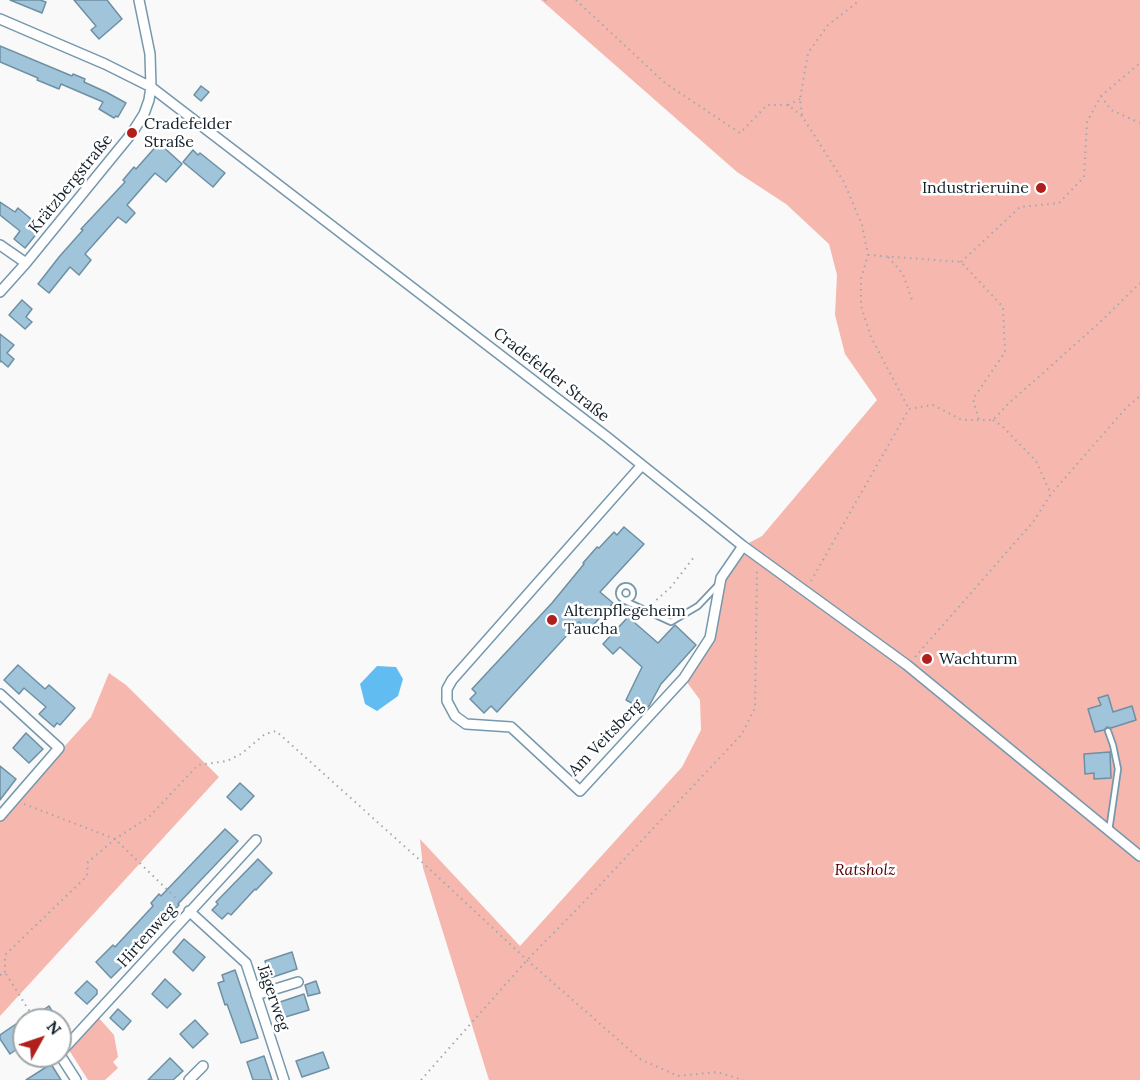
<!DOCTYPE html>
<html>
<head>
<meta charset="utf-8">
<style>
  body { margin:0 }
  #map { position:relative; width:1140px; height:1080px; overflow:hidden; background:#f9f9f9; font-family:Lora,serif }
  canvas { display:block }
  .north { position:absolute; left:12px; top:1008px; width:60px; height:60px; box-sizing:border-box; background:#fff; border:2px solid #a1a6a9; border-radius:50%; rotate:50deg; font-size:16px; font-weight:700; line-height:24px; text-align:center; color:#132029 }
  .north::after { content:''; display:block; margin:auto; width:21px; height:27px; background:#b01f1c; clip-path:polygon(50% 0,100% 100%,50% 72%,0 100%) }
</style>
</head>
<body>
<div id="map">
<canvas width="1140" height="1080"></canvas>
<div class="north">N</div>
</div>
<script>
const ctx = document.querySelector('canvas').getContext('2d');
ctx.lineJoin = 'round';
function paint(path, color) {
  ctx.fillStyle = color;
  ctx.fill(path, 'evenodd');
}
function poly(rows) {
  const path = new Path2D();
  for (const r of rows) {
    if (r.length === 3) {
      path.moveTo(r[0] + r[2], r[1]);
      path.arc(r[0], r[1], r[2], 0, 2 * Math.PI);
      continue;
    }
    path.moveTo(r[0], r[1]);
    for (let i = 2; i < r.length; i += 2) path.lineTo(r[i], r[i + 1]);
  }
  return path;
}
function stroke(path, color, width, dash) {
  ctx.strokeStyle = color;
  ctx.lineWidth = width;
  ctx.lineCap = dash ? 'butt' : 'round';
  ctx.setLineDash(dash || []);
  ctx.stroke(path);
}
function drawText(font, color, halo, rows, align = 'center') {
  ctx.font = font + ' Lora,serif';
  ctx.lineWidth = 5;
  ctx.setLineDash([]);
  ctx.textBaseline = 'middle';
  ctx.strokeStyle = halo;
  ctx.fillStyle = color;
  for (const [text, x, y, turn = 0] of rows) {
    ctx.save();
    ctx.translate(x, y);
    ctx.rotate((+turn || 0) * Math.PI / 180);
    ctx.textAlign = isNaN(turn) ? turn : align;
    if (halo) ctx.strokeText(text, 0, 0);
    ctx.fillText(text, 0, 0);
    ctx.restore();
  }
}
paint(poly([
  [541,0,1140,0,1140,1080,489,1080,423,868,420,839,520,946,682,767,701,730,700,700,684,678,710,638,721,578,743,546,762,536,877,400,845,354,835,315,837,275,829,244,786,204,737,172],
  [109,673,126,685,219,777,0,1016,0,818,91,717],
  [98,1017,114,1035,118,1057,113,1062,118,1068,105,1080,88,1080,69,1050]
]), '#f6b7ae');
paint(poly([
  [377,666,396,667,403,679,398,696,377,711,365,704,360,684]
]), '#61bdf1');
const building = poly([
  [10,0,40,0,46,2,42,13,10,0],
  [74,0,107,0,122,19,99,39,91,30,96,26,74,0],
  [0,46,72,76,73,74,85,79,84,82,106,92,126,103,118,117,116,116,114,118,99,109,103,102,61,84,59,89,37,80,38,78,0,62,0,46],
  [201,86,209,92,201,101,194,95,201,86],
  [159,143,182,164,166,182,155,173,127,205,135,213,126,223,118,217,85,254,91,260,79,275,70,267,49,293,38,284,59,257,83,230,81,229,125,182,123,180,134,167,136,169,159,143],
  [193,150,198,155,200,153,225,173,213,187,183,162,193,150],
  [0,202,15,212,18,208,31,219,27,224,38,232,25,248,14,239,20,231,0,215,0,202],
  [22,300,32,309,26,317,32,322,25,329,9,315,22,300],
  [0,334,14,345,7,353,14,359,8,367,1,361,0,362,0,334],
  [624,527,644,544,600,592,613,603,588,631,579,622,497,712,491,706,484,713,470,699,476,693,472,689,552,603,584,564,583,563,597,547,599,548,614,532,617,535,624,527],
  [628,617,658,643,675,625,696,645,661,684,649,706,645,710,626,700,642,667,620,647,613,654,603,644,628,617],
  [18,665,45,689,49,685,75,708,60,725,57,723,54,727,39,714,46,707,24,688,19,694,4,680,18,665],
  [1108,695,1113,712,1132,706,1136,720,1111,728,1107,727,1104,730,1095,732,1088,709,1101,705,1098,698,1108,695],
  [26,733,43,749,29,763,13,748,26,733],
  [1110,752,1111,778,1094,779,1094,773,1085,774,1084,754,1110,752],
  [0,766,16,779,0,800,0,766],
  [240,783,254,796,241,810,227,797,240,783],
  [225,829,238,841,178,904,179,905,160,928,139,951,133,946,118,961,123,966,111,978,96,962,113,945,115,947,153,906,151,903,159,894,161,896,225,829],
  [258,859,272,873,256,890,255,889,231,915,228,913,222,919,212,910,218,904,216,902,258,859],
  [184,939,205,957,193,971,173,952,184,939],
  [292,952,297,969,264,980,261,970,267,968,265,961,292,952],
  [235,970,258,1038,241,1043,227,1004,225,1005,218,983,224,981,222,975,235,970],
  [165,979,181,994,167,1008,152,994,165,979],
  [87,981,97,990,97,994,87,1004,75,993,87,981],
  [316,981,320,993,308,996,305,985,316,981],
  [304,994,309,1010,282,1018,277,1003,304,994],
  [49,1006,55,1016,48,1020,45,1020,40,1012,49,1006],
  [118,1009,131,1021,123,1030,110,1018,118,1009],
  [195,1020,208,1034,193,1048,180,1034,195,1020],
  [19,1022,24,1029,24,1044,10,1054,0,1039,0,1035,19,1022],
  [323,1052,329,1068,302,1077,296,1061,323,1052],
  [264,1056,272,1080,253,1080,247,1062,264,1056],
  [170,1058,183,1071,173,1080,148,1080,170,1058],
  [51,1064,61,1080,26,1080,51,1064]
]);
paint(building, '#a0c4da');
stroke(building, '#6d90a4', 1.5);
const service = poly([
  [626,593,7],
  [623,600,671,622,698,606,717,586],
  [1108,731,1113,745,1118,769,1109,831]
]);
const minor = poly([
  [0,19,105,64,151,87,607,437,743,546,907,665,1140,856],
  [0,245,26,263],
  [0,292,26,263,132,133,144,114,149,100,151,87,150,54,139,0],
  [642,465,452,680,447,689,447,701,455,716,466,724,511,727,580,791,684,678,710,638,721,578,743,546],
  [0,694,59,748,0,816],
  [189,911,246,963,284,1080],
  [256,995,298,982],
  [60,1053,256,840],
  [60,1055,76,1080],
  [189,1080,203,1066]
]);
stroke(service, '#7598ad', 8);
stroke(minor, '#7598ad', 12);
stroke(poly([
  [576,0,665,83,740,133,767,105,788,105,802,116,844,182,862,225,868,255,861,279,861,306,871,337,909,409],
  [545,1,546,0],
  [1101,96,1111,110,1140,123],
  [788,105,800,99],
  [802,115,800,99,808,53,828,25,860,0],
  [868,255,961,262,1003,307,1005,352,973,399,979,420],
  [888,257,903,274,912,300],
  [961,262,1020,207,1059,203,1084,177,1087,122,1101,96,1140,63],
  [909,409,933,405,962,420,993,420,1008,404,1097,325,1140,283],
  [993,420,1003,427,1036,461,1051,494],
  [811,581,909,409],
  [652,604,671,587,694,557],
  [915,657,1033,522,1051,494,1126,408,1140,396],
  [24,804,115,839,181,903],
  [6,974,35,1020],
  [0,975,5,973,5,955,87,876,88,862,115,839,149,817,198,765,227,761,241,754,265,734,276,731,422,862,527,960,640,1059,678,1076,717,1072,743,1080],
  [421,1080,527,960,582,904,742,734,755,708,757,570]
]), '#a3a8ac', 2, [1.5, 4.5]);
stroke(service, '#fff', 4.5);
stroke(minor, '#fff', 9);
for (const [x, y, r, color] of [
  [132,133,6,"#b01f1c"],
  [1041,188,6,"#b01f1c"],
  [552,620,6,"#b01f1c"],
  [927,659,6,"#b01f1c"]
]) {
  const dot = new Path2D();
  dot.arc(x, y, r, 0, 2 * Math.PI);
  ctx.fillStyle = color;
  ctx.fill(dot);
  stroke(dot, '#fff', 2);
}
drawText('16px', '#132029', '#fff', [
  ["Cradefelder",144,124],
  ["Straße",144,142],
  ["Industrieruine",1029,188,"right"],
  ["Altenpflegeheim",564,611],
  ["Taucha",564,629],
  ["Wachturm",939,659]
], 'left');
drawText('16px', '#132029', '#fff', [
  ["Krätzbergstraße",71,184,-51],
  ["Cradefelder Straße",551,375,38],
  ["Am Veitsberg",606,738,-46],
  ["Hirtenweg",147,936,-48],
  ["Jägerweg",273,998,71]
]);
drawText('italic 16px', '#560103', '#fff', [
  ["Ratsholz",865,870]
]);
</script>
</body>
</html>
